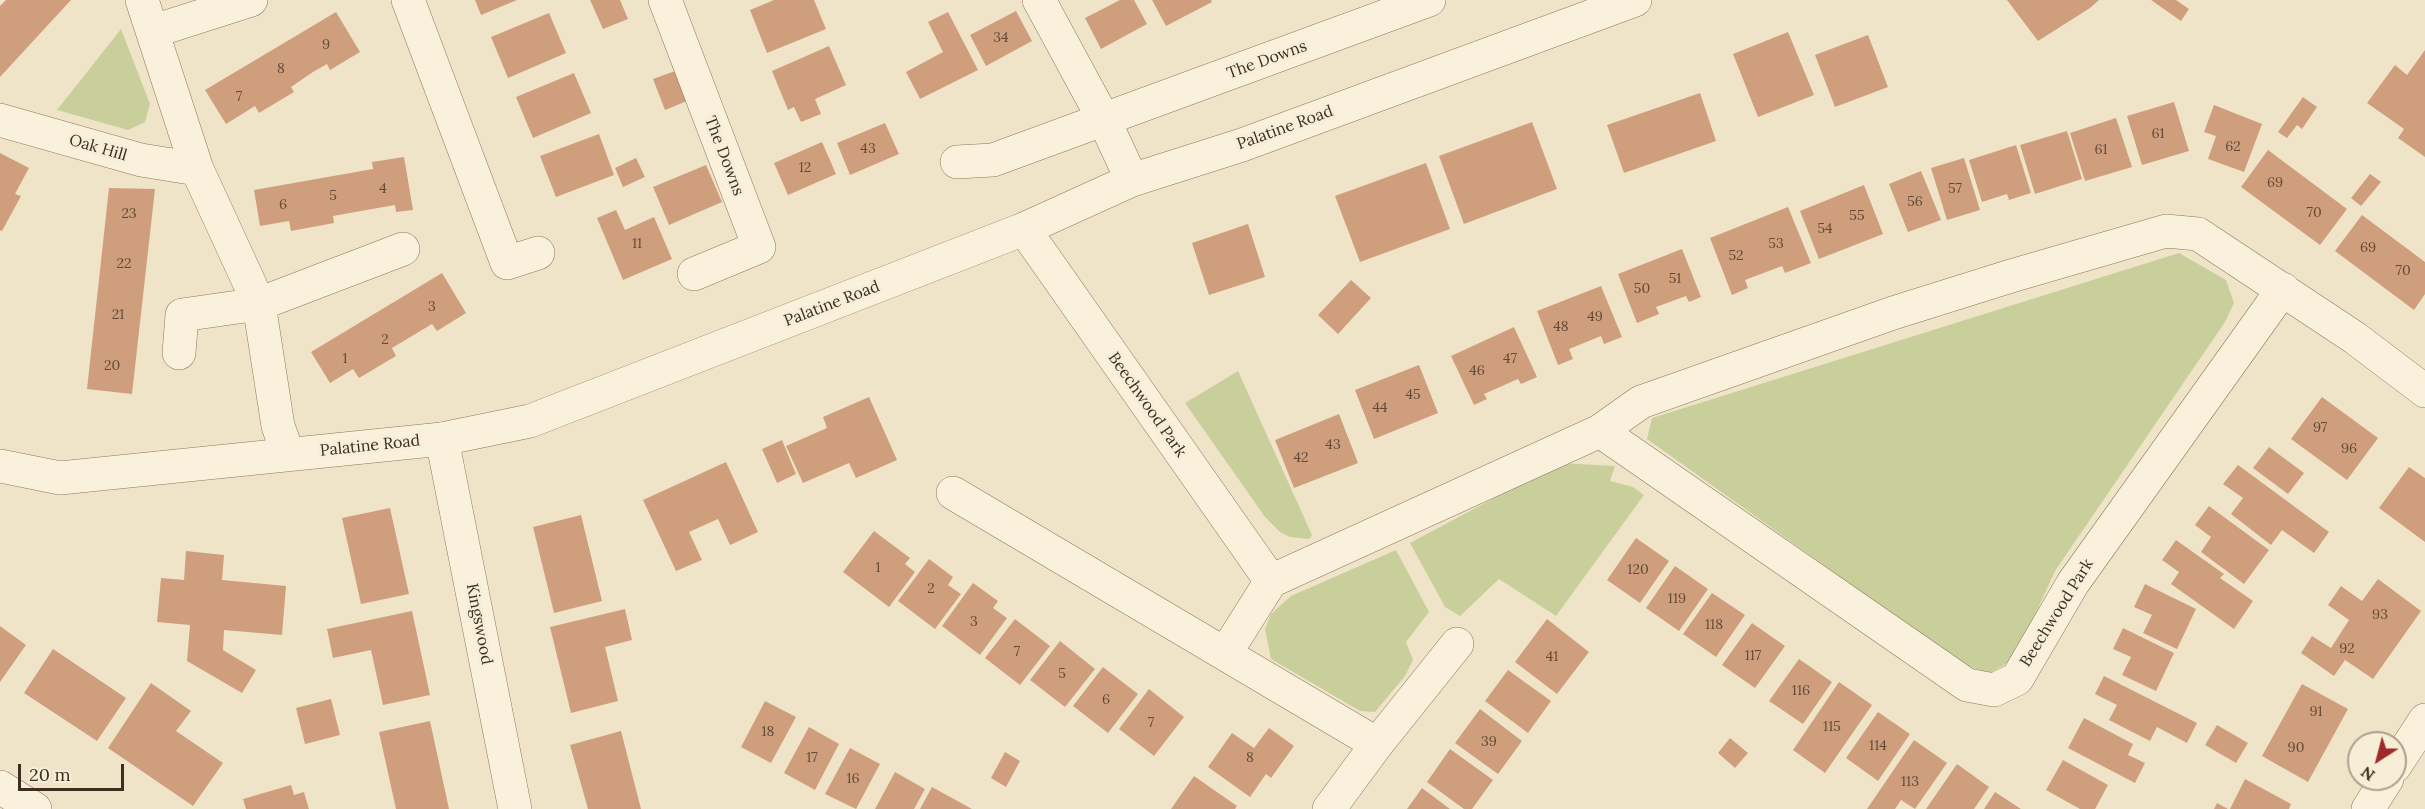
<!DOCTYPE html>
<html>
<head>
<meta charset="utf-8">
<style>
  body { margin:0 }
  #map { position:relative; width:2425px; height:809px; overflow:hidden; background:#f0e4c8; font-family:Lora,serif }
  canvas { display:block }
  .north { position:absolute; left:2347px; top:731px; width:60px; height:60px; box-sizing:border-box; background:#f7eed8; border:2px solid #ada18e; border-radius:50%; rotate:216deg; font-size:16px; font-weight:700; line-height:24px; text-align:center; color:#3d2e20 }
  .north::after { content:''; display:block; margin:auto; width:21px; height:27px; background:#9e2a2b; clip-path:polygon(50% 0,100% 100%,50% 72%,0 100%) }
  .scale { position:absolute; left:18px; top:764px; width:106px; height:27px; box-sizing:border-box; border:3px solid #3d2e20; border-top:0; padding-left:8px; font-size:18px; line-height:21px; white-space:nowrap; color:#3d2e20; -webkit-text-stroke:4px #f7eed8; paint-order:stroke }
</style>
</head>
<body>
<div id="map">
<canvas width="2425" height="809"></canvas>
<div class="north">N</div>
<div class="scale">20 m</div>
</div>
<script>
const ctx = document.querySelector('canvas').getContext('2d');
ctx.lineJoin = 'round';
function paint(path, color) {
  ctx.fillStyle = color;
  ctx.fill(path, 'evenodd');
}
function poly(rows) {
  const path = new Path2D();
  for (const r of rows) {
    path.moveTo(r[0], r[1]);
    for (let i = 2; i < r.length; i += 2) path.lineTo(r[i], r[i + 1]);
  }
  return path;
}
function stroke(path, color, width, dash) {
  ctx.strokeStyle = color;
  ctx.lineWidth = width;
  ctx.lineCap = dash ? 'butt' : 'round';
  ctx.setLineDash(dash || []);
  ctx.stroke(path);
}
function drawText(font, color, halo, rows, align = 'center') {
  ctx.font = font + ' Lora,serif';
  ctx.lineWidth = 6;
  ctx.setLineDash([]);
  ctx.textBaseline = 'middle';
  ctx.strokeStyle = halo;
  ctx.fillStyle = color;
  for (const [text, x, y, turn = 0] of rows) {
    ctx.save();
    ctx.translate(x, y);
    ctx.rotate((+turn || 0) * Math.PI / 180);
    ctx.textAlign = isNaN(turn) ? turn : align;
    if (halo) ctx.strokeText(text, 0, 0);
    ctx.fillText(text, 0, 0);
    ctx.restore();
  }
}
paint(poly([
  [121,29,150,104,145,122,128,130,57,110],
  [2179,253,2226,280,2234,303,2225,322,2055,571,2015,659,1988,674,1961,663,1647,439,1652,418],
  [1238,371,1312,535,1309,539,1290,537,1280,532,1265,517,1185,403],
  [1560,463,1615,466,1610,481,1633,487,1644,495,1556,616,1499,579,1460,616,1445,607,1410,543],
  [1396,550,1429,612,1406,642,1413,660,1405,676,1375,712,1360,711,1271,659,1265,629,1271,614,1291,596]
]), '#c9cf9b');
paint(poly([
  [6,0,71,0,0,77,0,6],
  [475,0,517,0,481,15],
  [590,0,620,0,628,19,603,29],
  [774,0,814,0,826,29,767,53,750,10],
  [1120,0,1134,0,1147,24,1101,49,1085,18],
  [1152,0,1211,0,1212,2,1166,26],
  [2007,0,2099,0,2090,8,2038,41],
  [2151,0,2176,0,2189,9,2181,21],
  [1016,11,1032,41,986,66,970,35],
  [336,12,360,52,330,70,327,64,313,72,291,87,294,92,259,113,255,106,226,124,205,90],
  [948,12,978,70,920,99,906,72,943,52,928,22],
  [549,13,566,53,508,78,491,37],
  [1788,32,1814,95,1758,117,1733,54],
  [1868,35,1888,87,1835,107,1815,55],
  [829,46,846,85,815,99,821,114,801,122,794,107,788,110,772,71],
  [2425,50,2425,157,2398,138,2404,129,2367,103,2395,65,2407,75],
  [675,71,687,101,665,110,653,79],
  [574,73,591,113,533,138,516,97],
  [1700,93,1716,141,1624,173,1607,125],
  [2303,97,2317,107,2302,129,2297,125,2287,138,2278,132],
  [2174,102,2189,151,2142,165,2127,116],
  [2214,105,2262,124,2244,172,2208,159,2216,136,2204,132],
  [2116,118,2132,167,2085,181,2070,133],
  [1532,122,1557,189,1464,224,1439,156],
  [885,123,899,154,850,175,837,143],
  [2067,131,2082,179,2035,194,2020,145],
  [599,134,614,175,556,197,540,156],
  [822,142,836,174,788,195,774,163],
  [2016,145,2031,193,2009,200,2007,194,1982,202,1969,160],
  [2268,150,2347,209,2320,245,2241,187],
  [0,153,29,168,15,194,21,196,2,231,0,230],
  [404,157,413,210,396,212,395,205,361,211,333,216,334,223,291,231,289,221,260,226,254,190,373,169,372,162],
  [636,158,645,177,623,187,615,168],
  [1964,158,1980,210,1947,220,1931,168],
  [1426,163,1450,229,1360,262,1335,196],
  [706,165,722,202,669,225,653,187],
  [1921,171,1941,220,1908,232,1889,184],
  [2370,174,2381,182,2361,206,2351,198],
  [1864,185,1883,234,1819,259,1800,211],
  [109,188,155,189,132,394,87,389],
  [1788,207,1811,263,1785,273,1782,266,1745,280,1748,288,1732,295,1710,238],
  [616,210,625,230,654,217,672,259,623,280,597,218],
  [2362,215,2425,262,2425,294,2414,310,2335,251],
  [1248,224,1265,277,1209,295,1192,243],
  [1682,249,1701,297,1689,302,1686,296,1656,307,1659,314,1637,323,1618,274],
  [442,273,466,313,437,331,432,324,392,348,396,356,359,378,353,369,330,383,311,352],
  [1351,280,1371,298,1338,334,1318,315],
  [1601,286,1622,337,1604,344,1601,336,1569,349,1573,359,1558,365,1537,311],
  [1514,327,1537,377,1521,384,1518,379,1484,394,1487,399,1474,405,1451,356],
  [1419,365,1438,413,1374,439,1355,390],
  [869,397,897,460,856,478,849,463,803,483,786,446,827,428,823,417],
  [2322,397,2378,438,2347,480,2291,439],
  [1339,414,1358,463,1294,488,1275,440],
  [782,440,796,474,777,483,762,449],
  [2269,447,2304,473,2288,494,2253,468],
  [726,462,758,532,730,545,718,519,689,532,702,560,676,571,643,500],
  [2238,465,2329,532,2314,553,2282,530,2271,545,2231,514,2243,498,2223,484],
  [2409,467,2425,478,2425,542,2379,508],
  [2209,506,2269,550,2244,584,2201,552,2211,537,2195,525],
  [390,508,409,594,361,604,342,518],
  [581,515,602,601,554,613,533,527],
  [874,531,910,558,905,564,915,572,889,607,843,572],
  [1636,538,1669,561,1640,603,1607,580],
  [2176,540,2224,574,2220,578,2253,601,2234,629,2171,584,2179,572,2162,560],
  [186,551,224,555,222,580,286,586,282,635,224,630,223,650,256,670,242,693,187,661,190,625,157,622,161,578,184,580],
  [929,559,953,577,948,585,961,594,935,629,898,601],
  [1675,566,1708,589,1679,631,1646,608],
  [2378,579,2421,611,2373,679,2345,660,2334,676,2301,653,2312,636,2331,648,2349,620,2328,605,2341,586,2362,601],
  [973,583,998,601,993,608,1007,618,980,655,942,626],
  [2145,584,2196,609,2177,649,2143,633,2152,615,2134,607],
  [1712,593,1745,615,1716,657,1683,634],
  [625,609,632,640,605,647,618,701,571,713,550,627],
  [412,611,430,695,383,705,371,650,333,658,327,629],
  [1015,619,1050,646,1020,685,985,658],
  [1547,619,1589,652,1557,694,1515,662],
  [1752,623,1785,646,1755,688,1722,665],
  [0,626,26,645,0,682],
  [2123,628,2174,653,2156,691,2122,675,2131,657,2113,649],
  [1060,641,1095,669,1065,707,1030,680],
  [53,649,126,698,97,741,24,693],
  [1799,659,1832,682,1803,724,1769,701],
  [1103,667,1138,694,1108,733,1073,706],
  [1508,670,1551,701,1528,733,1485,701],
  [2104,676,2197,723,2187,743,2157,727,2150,741,2109,720,2117,705,2095,694],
  [1839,682,1872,705,1825,773,1793,750],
  [151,683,191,711,176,731,223,763,193,806,108,748],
  [2302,684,2348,709,2308,782,2262,756],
  [1149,689,1184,717,1154,756,1119,729],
  [331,699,340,735,305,744,296,708],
  [765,701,796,717,771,763,741,747],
  [1480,709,1522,741,1498,774,1455,743],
  [1878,712,1910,734,1878,781,1846,758],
  [2084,718,2133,744,2128,755,2145,763,2135,783,2068,748],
  [430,721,449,809,396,809,379,732],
  [2217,725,2248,743,2236,763,2205,745],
  [809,727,839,744,815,790,784,773],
  [1269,728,1294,746,1271,778,1266,774,1250,797,1208,767,1232,733,1254,748],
  [621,731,641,809,588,809,570,745],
  [1730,738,1748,753,1735,768,1718,753],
  [1914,740,1947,763,1915,809,1901,800,1895,809,1867,809],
  [850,748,880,764,856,809,825,794],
  [1450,749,1493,780,1472,809,1464,809,1427,782],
  [1005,752,1020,761,1006,787,991,778],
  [2063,760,2108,785,2095,809,2080,809,2046,790],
  [1957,764,1989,787,1974,809,1926,809],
  [895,772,925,789,914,809,875,809],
  [1194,776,1237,806,1235,809,1171,809],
  [2245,779,2291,804,2289,809,2230,809],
  [291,785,294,795,304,792,309,809,246,809,243,799],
  [932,787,972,809,920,809],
  [1422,788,1450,809,1407,809],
  [1995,792,2021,809,1984,809],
  [2217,803,2228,809,2214,809]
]), '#cf9f7d');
const minor = poly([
  [142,0,197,169,259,304,278,426,288,454],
  [408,0,507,263,538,253],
  [665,0,759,247,694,274],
  [1039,0,1104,120,1132,180],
  [154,31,251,0],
  [0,120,141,160,197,169],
  [957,162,993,160,1429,0],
  [1024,229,1271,581,1225,654],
  [179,353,182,315,259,304,403,249],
  [1600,431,1967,685,1994,690,2017,679,2073,583,2283,289],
  [442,439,515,809],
  [953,493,1377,744],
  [1271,581,1600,431,1641,402,1893,313,2011,276,2166,231,2198,234,2355,338,2425,391],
  [2395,766,2425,720],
  [0,787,35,809],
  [1329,809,1377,744,1457,644],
  [2368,809,2387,779]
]);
const tertiary = poly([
  [0,466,60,478,442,439,530,421,1024,229,1132,180,1242,145,1635,0]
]);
stroke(minor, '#8d765c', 34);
stroke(tertiary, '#8d765c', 34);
stroke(minor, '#faf1dc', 33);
stroke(tertiary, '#faf1dc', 33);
drawText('14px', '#624a37', null, [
  ["34",1001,38],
  ["9",326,45],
  ["8",281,69],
  ["7",239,97],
  ["61",2158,134],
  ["62",2233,147],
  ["43",868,149],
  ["61",2101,150],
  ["12",805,168],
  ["69",2275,183],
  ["4",383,189],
  ["57",1955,189],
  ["5",333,196],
  ["56",1915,202],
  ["6",283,205],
  ["70",2314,213],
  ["23",129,214],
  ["55",1857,216],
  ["54",1825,229],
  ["11",637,244],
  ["53",1776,244],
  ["69",2368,248],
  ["52",1736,256],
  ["22",124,264],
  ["70",2403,271],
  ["51",1675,279],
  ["50",1642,289],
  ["3",432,307],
  ["21",118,315],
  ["49",1595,317],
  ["48",1561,327],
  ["2",385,340],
  ["1",345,359],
  ["47",1510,359],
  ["20",112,366],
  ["46",1477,371],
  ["45",1413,395],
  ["44",1380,408],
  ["97",2320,428],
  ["43",1333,445],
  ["96",2349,449],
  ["42",1301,458],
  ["1",878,568],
  ["120",1638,570],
  ["2",931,589],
  ["119",1677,599],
  ["93",2380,615],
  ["3",974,622],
  ["118",1714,625],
  ["92",2347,649],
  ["7",1017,652],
  ["117",1753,656],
  ["41",1552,657],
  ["5",1062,674],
  ["116",1801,691],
  ["6",1106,700],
  ["91",2316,712],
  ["7",1151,723],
  ["115",1832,727],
  ["18",768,732],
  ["39",1489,742],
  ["114",1878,746],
  ["90",2296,748],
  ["17",812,758],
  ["8",1250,758],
  ["16",853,779],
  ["113",1910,782]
]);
drawText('16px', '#3d2e20', '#f7eed8', [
  ["The Downs",1267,60,-20],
  ["Palatine Road",1285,128,-20],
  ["Oak Hill",98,148,16],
  ["The Downs",724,156,69],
  ["Palatine Road",832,304,-21],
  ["Beechwood Park",1147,405,55],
  ["Palatine Road",370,446,-6],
  ["Beechwood Park",2057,613,-58],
  ["Kingswood",479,624,79]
]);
</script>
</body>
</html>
